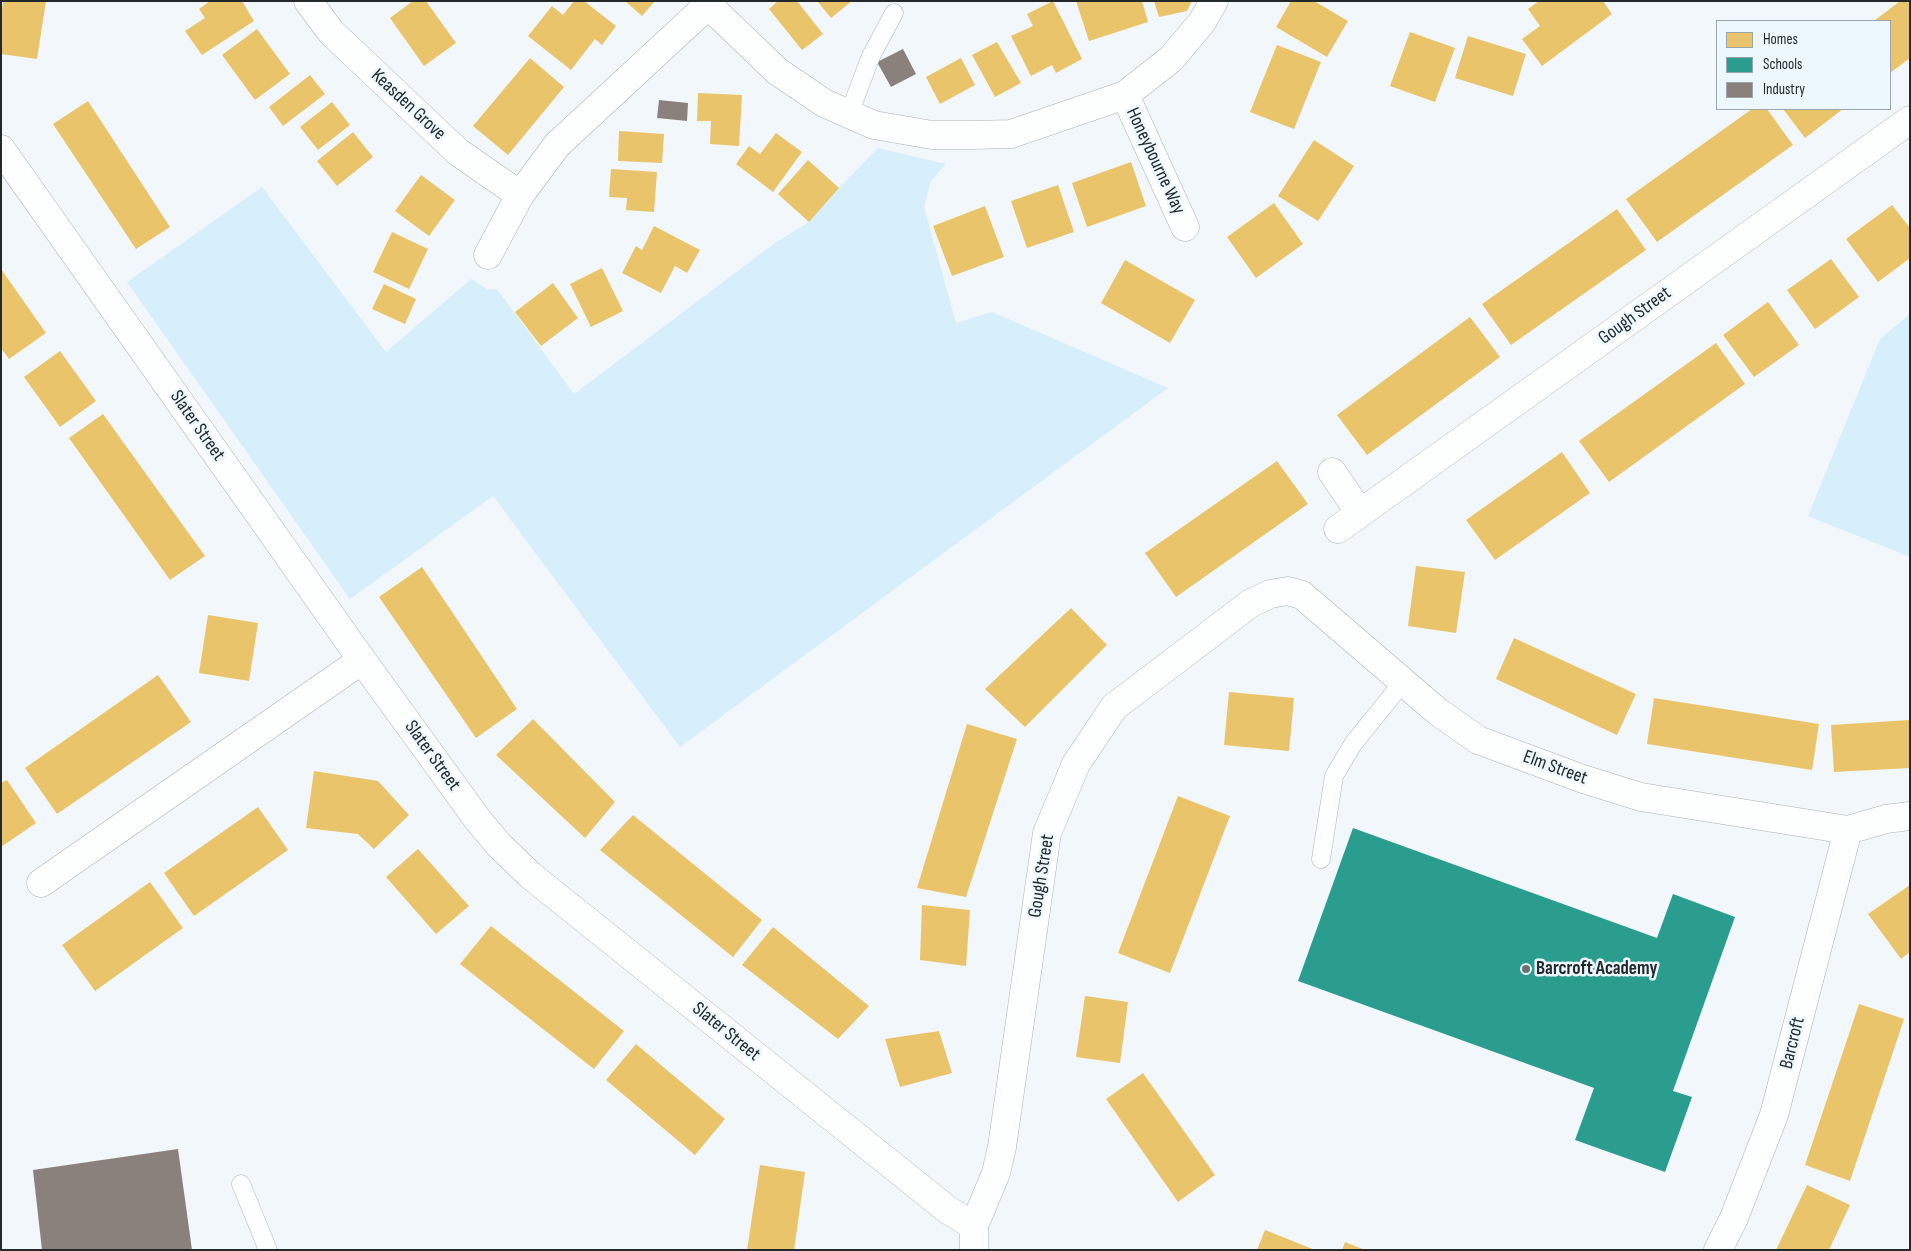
<!DOCTYPE html>
<html>
<head>
<meta charset="utf-8">
<style>
  body { margin:0 }
  #map { position:relative; width:1911px; height:1251px; overflow:hidden; background:#f1f7fa; font-family:"Sofia Sans Condensed",sans-serif }
  canvas { display:block }
  .frame { position:absolute; inset:0; border:2px solid #23282b; pointer-events:none }
  .legend { position:absolute; left:1716px; top:20px; width:175px; height:90px; box-sizing:border-box; background:#edf8fe; border:1px solid #9ca5aa; margin:0; padding:6px 9px; list-style:none; font-size:15px; color:#23282b }
  .legend li { display:flex; align-items:center; gap:10px; height:25px }
  .legend b { width:25px; border:1px solid #9ca5aa }
</style>
</head>
<body>
<div id="map">
<canvas width="1911" height="1251"></canvas>
<div class="frame"></div>
<ul class="legend">
<li><b style="height:14px;background:#e9c46a"></b>Homes</li>
<li><b style="height:14px;background:#2a9d8f"></b>Schools</li>
<li><b style="height:14px;background:#8a817c"></b>Industry</li>
</ul>
</div>
<script>
const ctx = document.querySelector('canvas').getContext('2d');
ctx.lineJoin = 'round';
function paint(path, color) {
  ctx.fillStyle = color;
  ctx.fill(path, 'evenodd');
}
function poly(rows) {
  const path = new Path2D();
  for (const r of rows) {
    path.moveTo(r[0], r[1]);
    for (let i = 2; i < r.length; i += 2) path.lineTo(r[i], r[i + 1]);
  }
  return path;
}
function stroke(path, color, width, dash) {
  ctx.strokeStyle = color;
  ctx.lineWidth = width;
  ctx.lineCap = dash ? 'butt' : 'round';
  ctx.setLineDash(dash || []);
  ctx.stroke(path);
}
function drawText(font, color, halo, rows, align = 'center') {
  ctx.font = font + ' "Sofia Sans Condensed",sans-serif';
  ctx.lineWidth = 5;
  ctx.setLineDash([]);
  ctx.textBaseline = 'middle';
  ctx.strokeStyle = halo;
  ctx.fillStyle = color;
  for (const [text, x, y, turn = 0] of rows) {
    ctx.save();
    ctx.translate(x, y);
    ctx.rotate((+turn || 0) * Math.PI / 180);
    ctx.textAlign = isNaN(turn) ? turn : align;
    if (halo) ctx.strokeText(text, 0, 0);
    ctx.fillText(text, 0, 0);
    ctx.restore();
  }
}
paint(poly([
  [878,148,946,164,931,181,924,207,956,323,992,312,1168,388,680,747,493,496,350,599,127,282,262,187,386,352,471,279,487,289,497,289,574,394,775,243,809,222,839,188],
  [1910,314,1910,557,1808,516,1880,339]
]), '#d6effb');
paint(poly([
  [3,1,46,1,37,59,1,54,1,16],
  [210,1,242,1,254,21,202,55,185,31,205,18,199,9],
  [413,1,426,1,456,43,424,66,390,18],
  [574,1,584,1,616,26,602,45,595,39,571,70,528,36,552,6,563,15],
  [625,1,655,1,642,16],
  [778,1,797,1,823,34,802,50,769,9],
  [817,1,852,1,831,18],
  [1053,1,1082,59,1056,73,1052,65,1031,76,1011,36,1033,26,1027,14],
  [1076,1,1142,1,1148,22,1089,41],
  [1154,1,1192,1,1187,11,1159,17],
  [1291,1,1314,1,1348,21,1327,57,1276,27],
  [1539,1,1603,1,1612,14,1542,66,1522,39,1540,26,1528,9],
  [1900,1,1908,1,1910,3,1910,58,1890,73,1890,21,1874,21],
  [257,29,290,74,255,100,222,55],
  [1410,32,1455,48,1435,102,1390,86],
  [1468,36,1526,54,1513,96,1455,78],
  [997,42,1021,83,995,97,972,55],
  [1277,45,1321,62,1294,129,1250,112],
  [530,58,564,87,508,155,473,126],
  [961,58,975,85,940,104,926,77],
  [310,75,325,94,283,126,269,107],
  [698,93,742,95,739,146,710,144,711,121,697,121],
  [88,101,170,227,136,249,53,124],
  [332,102,350,125,318,150,300,127],
  [1752,109,1767,109,1793,145,1657,242,1626,199],
  [1783,109,1843,109,1805,138],
  [619,131,664,134,662,163,618,161],
  [353,132,373,157,337,186,317,161],
  [776,133,802,152,773,192,736,164,749,146,760,154],
  [1314,140,1354,166,1318,221,1278,196],
  [808,160,839,188,809,222,778,194],
  [1131,162,1146,206,1087,227,1072,183],
  [611,169,657,172,654,212,626,210,627,198,609,197],
  [421,175,455,200,429,236,395,211],
  [1058,185,1074,232,1027,248,1011,201],
  [1274,203,1303,244,1256,278,1227,237],
  [1892,205,1910,228,1910,258,1878,282,1846,239],
  [985,206,1004,257,952,276,933,226],
  [1617,209,1646,250,1511,345,1482,304],
  [654,226,700,250,687,273,675,266,661,293,622,273,636,246,642,250],
  [392,232,428,249,409,289,373,272],
  [1831,259,1859,297,1815,329,1787,290],
  [1125,260,1195,300,1170,343,1101,303],
  [602,268,623,311,591,327,570,284],
  [1,269,46,333,9,359,1,348],
  [553,283,578,318,541,346,515,312],
  [384,284,416,299,405,324,372,309],
  [1768,302,1799,345,1754,377,1723,335],
  [1470,317,1500,357,1367,455,1337,415],
  [1716,343,1745,384,1609,482,1579,441],
  [60,351,96,401,60,427,24,377],
  [103,414,205,556,170,580,69,438],
  [1562,452,1590,493,1495,560,1466,520],
  [1277,461,1308,504,1176,597,1145,553],
  [1416,566,1465,572,1456,633,1408,626],
  [422,567,517,709,476,738,379,597],
  [1071,608,1107,645,1025,727,985,689],
  [208,615,258,623,249,681,199,673],
  [1514,638,1636,694,1617,735,1496,679],
  [158,675,191,722,57,814,25,768],
  [1229,692,1294,698,1289,751,1224,745],
  [1654,698,1819,724,1812,770,1647,744],
  [533,719,615,802,585,838,496,755],
  [1910,720,1910,768,1834,772,1831,725],
  [967,724,1017,739,966,897,917,888],
  [314,771,378,781,409,815,374,849,358,834,306,828],
  [7,780,36,823,1,847,1,783],
  [1178,796,1230,816,1170,973,1118,953],
  [258,807,288,850,194,916,164,873],
  [633,815,762,920,733,957,600,850],
  [418,849,469,906,436,934,386,877],
  [150,882,183,928,95,991,62,945],
  [1910,885,1910,952,1901,959,1868,914],
  [922,905,970,910,966,966,920,960],
  [491,926,624,1031,594,1069,460,964],
  [773,927,869,1006,838,1039,742,965],
  [1085,996,1128,1002,1120,1063,1076,1057],
  [1859,1004,1904,1019,1850,1181,1805,1165],
  [939,1031,952,1073,900,1087,885,1039],
  [636,1044,725,1119,695,1155,606,1080],
  [1143,1073,1215,1175,1178,1202,1106,1099],
  [760,1165,805,1172,794,1250,747,1250],
  [1807,1185,1850,1205,1829,1250,1776,1250],
  [1265,1230,1315,1250,1257,1250],
  [1345,1242,1365,1250,1342,1250]
]), '#e9c46a');
paint(poly([
  [1353,828,1657,938,1673,894,1735,917,1673,1091,1692,1097,1665,1172,1575,1140,1594,1088,1298,981]
]), '#2a9d8f');
paint(poly([
  [903,49,916,74,891,87,877,62],
  [659,100,688,103,687,121,657,118],
  [178,1149,192,1250,42,1250,33,1170]
]), '#8a817c');
const lane = poly([
  [849,114,871,56,894,13],
  [1321,859,1334,776,1353,744,1403,682],
  [241,1184,268,1250]
]);
const street = poly([
  [308,1,331,32,458,152,520,195],
  [704,1,777,71,824,103,874,125,932,135,973,135,1011,134,1125,95,1171,59,1202,22,1214,1],
  [1125,95,1185,227],
  [1,149,362,660,41,883],
  [488,255,520,195,557,145,707,6],
  [1332,472,1360,513],
  [1338,529,1910,120],
  [974,1226,996,1173,1002,1147,1047,833,1076,764,1114,707,1251,603,1270,594,1288,591,1302,595,1437,711,1478,740,1583,779,1641,797,1848,830,1886,819,1910,816],
  [1718,1250,1734,1218,1774,1115,1848,830]
]);
const secondary = poly([
  [362,660,478,820,499,845,530,875,948,1210,974,1226,974,1250]
]);
stroke(lane, '#abb0b2', 19);
stroke(street, '#abb0b2', 29);
stroke(secondary, '#abb0b2', 29);
stroke(lane, '#fdfefe', 18);
stroke(street, '#fdfefe', 28);
stroke(secondary, '#fdfefe', 28);
for (const [x, y, r, color] of [
  [1526,969,5,"#6b7073"]
]) {
  const dot = new Path2D();
  dot.arc(x, y, r, 0, 2 * Math.PI);
  ctx.fillStyle = color;
  ctx.fill(dot);
  stroke(dot, '#edf8fe', 2);
}
drawText('19px', '#23282b', '#edf8fe', [
  ["Keasden Grove",408,105,43],
  ["Honeybourne Way",1155,161,65],
  ["Gough Street",1635,316,-36],
  ["Slater Street",197,426,55],
  ["Slater Street",432,756,54],
  ["Elm Street",1555,768,20],
  ["Gough Street",1042,876,-81],
  ["Slater Street",726,1032,39],
  ["Barcroft",1793,1043,-76]
]);
drawText('bold 19px', '#23282b', '#edf8fe', [
  ["Barcroft Academy",1536,969]
], 'left');
</script>
</body>
</html>
